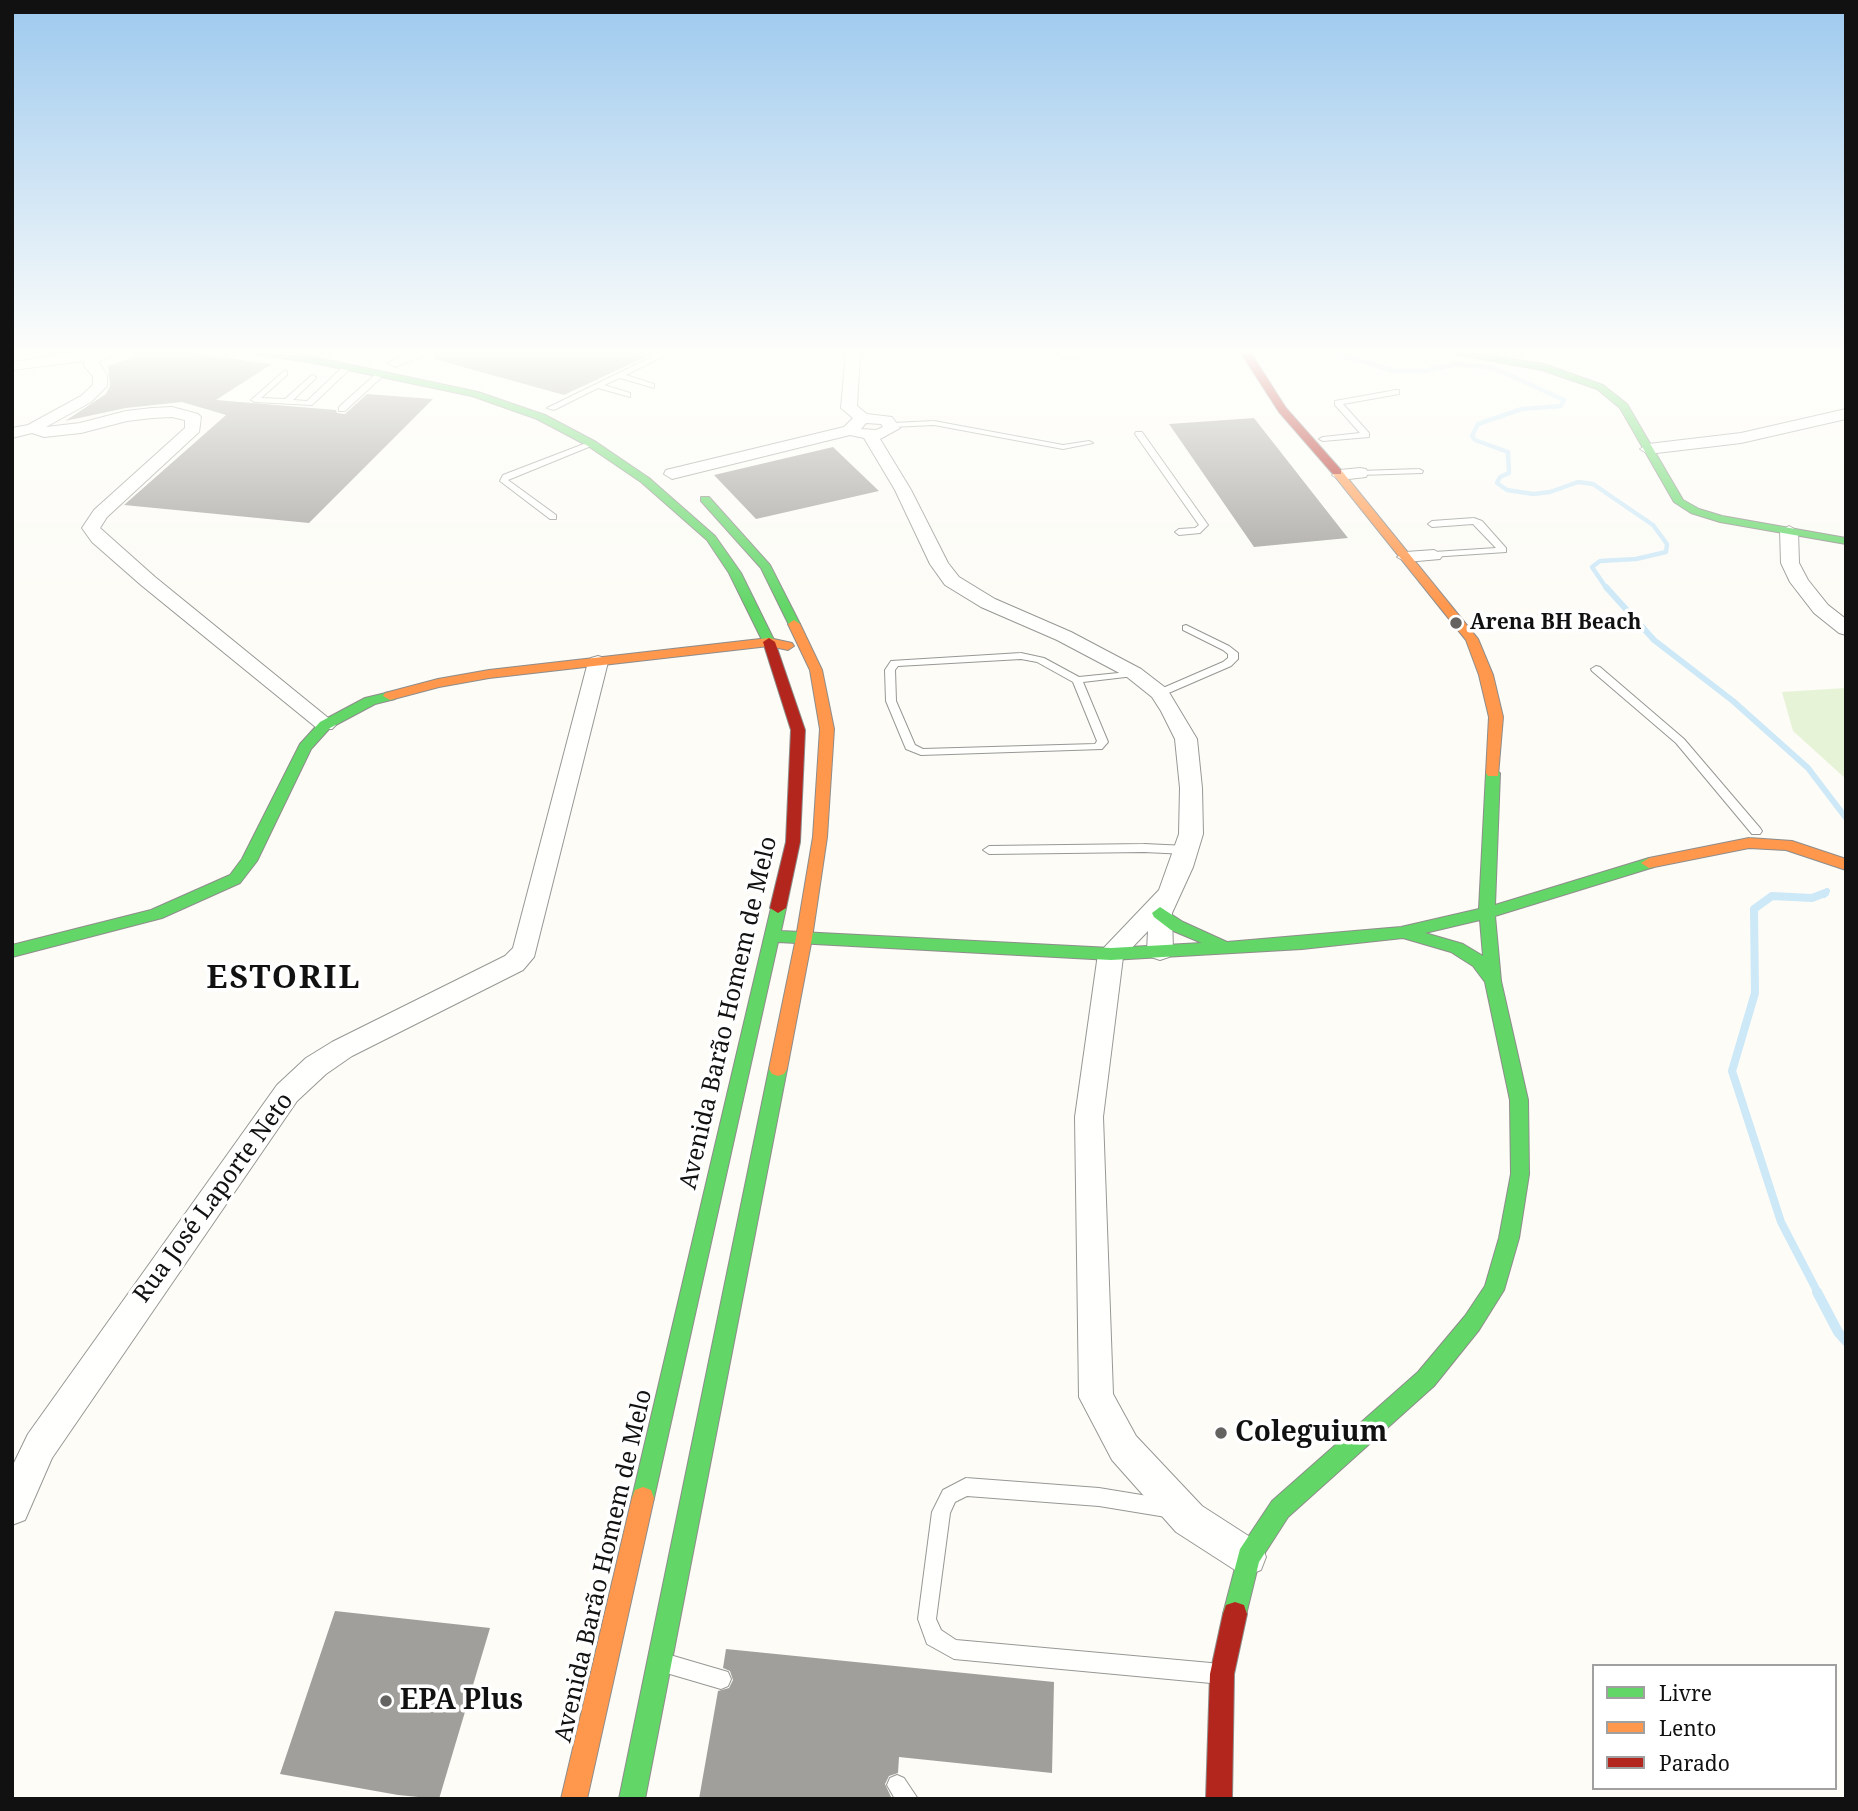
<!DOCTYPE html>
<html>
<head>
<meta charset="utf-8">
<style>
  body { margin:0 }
  #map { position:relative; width:1858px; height:1811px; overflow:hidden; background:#fdfcf7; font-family:"Noto Serif",serif }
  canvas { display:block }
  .frame { position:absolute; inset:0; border:14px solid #111; pointer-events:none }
  .legend { position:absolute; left:1592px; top:1664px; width:245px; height:126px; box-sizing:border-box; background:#fff; border:2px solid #a0a0a0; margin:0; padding:9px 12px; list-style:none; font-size:21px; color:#111 }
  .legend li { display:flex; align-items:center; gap:14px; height:35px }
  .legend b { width:35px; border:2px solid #a0a0a0 }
</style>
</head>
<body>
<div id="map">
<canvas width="1858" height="1811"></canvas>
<div class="frame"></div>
<ul class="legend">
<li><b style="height:9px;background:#63d668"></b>Livre</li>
<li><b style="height:9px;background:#ff974d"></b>Lento</li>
<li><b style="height:9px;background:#b3261e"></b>Parado</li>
</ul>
</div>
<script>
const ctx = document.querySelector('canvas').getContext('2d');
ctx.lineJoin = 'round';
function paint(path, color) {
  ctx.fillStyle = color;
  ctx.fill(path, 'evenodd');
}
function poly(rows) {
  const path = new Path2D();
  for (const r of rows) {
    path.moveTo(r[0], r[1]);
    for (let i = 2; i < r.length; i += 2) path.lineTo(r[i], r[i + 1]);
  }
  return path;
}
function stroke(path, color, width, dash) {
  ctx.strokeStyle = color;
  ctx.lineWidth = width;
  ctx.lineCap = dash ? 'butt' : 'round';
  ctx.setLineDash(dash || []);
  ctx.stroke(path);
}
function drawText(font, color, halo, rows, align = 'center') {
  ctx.font = font + ' "Noto Serif",serif';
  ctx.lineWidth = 7;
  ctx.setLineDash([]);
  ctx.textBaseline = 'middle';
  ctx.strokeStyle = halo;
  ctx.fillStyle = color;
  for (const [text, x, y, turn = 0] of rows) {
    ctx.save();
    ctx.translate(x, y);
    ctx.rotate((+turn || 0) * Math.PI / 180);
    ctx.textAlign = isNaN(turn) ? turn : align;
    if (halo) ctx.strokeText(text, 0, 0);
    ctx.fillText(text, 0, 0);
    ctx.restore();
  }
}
paint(poly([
  [1846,688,1846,779,1793,731,1782,692]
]), '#e7f3d7');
stroke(poly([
  [1333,353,1395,371,1424,371,1456,364,1494,368,1564,400,1561,406,1522,409,1478,424,1472,436,1475,440,1508,452,1509,473,1500,477,1497,483,1507,490,1533,494,1550,492,1578,482,1593,484,1653,525,1667,544,1666,552,1636,559,1600,561,1592,567,1607,589]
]), '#cde8f7', 4.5);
stroke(poly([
  [1606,587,1654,640,1733,701,1808,768,1846,818],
  [1824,895,1827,891]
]), '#cde8f7', 6);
stroke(poly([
  [1818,1293,1781,1222,1732,1071,1755,993,1754,909,1772,896,1812,898,1825,893]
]), '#cde8f7', 8);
stroke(poly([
  [1817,1292,1838,1332,1846,1341]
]), '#cde8f7', 10);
paint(poly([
  [144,353,190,353,272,364,216,400,336,410,337,413,345,414,367,394,433,399,309,523,124,505,226,415,182,402,126,408,65,421,106,394,110,386,108,366],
  [435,353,654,353,564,395,434,359],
  [1254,418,1348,538,1254,547,1169,424],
  [833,447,879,491,756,519,714,475],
  [335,1611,490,1628,439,1799,398,1795,280,1774],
  [726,1649,1054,1682,1052,1773,899,1757,898,1773,889,1776,885,1784,892,1799,699,1799,718,1691,729,1688,733,1680,730,1671,723,1668]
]), '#a19f9c');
const lane = poly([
  [660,353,669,353,626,375,654,384,654,388,620,378,604,385,630,393,630,397,598,388,554,410,547,408,660,353],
  [1060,353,1096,353,1093,355,1063,357,1059,355,1060,353],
  [346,364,353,366,312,405,255,402,251,400,284,371,287,371,287,375,261,398,285,399,312,375,316,377,315,379,293,400,307,401,346,364],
  [379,371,386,373,345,411,339,411,339,407,379,371],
  [1396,390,1399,390,1399,394,1343,404,1369,433,1369,437,1323,441,1319,439,1323,437,1360,433,1335,405,1335,401,1396,390],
  [934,421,1063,445,1089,441,1093,443,1063,449,934,425,892,427,888,425,892,423,934,421],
  [1136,432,1142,432,1208,525,1200,533,1179,535,1175,532,1179,529,1195,528,1199,525,1135,434,1136,432],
  [589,442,596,444,508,480,556,515,556,519,550,519,500,481,503,475,589,442],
  [1419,469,1423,471,1422,473,1360,475,1356,473,1360,471,1419,469],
  [1474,518,1482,521,1506,548,1506,552,1431,557,1431,553,1434,552,1496,548,1473,524,1432,527,1428,524,1432,521,1474,518],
  [1186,625,1229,646,1238,653,1238,659,1231,666,1164,695,1156,695,1156,691,1223,662,1228,658,1228,654,1223,650,1183,630,1183,626,1186,625],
  [1021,653,1044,658,1079,677,1138,671,1138,675,1134,676,1083,682,1108,742,1102,749,921,755,906,749,886,701,885,670,891,661,1021,653],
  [1021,659,1037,662,1073,682,1097,741,1095,744,923,749,915,745,896,701,895,670,898,666,1021,659],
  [1596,666,1600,667,1684,739,1760,828,1762,831,1760,834,1752,834,1676,743,1592,671,1591,669,1596,666],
  [1144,844,1187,846,1193,850,1187,854,1144,852,989,854,983,850,989,846,1144,844],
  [966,1478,1099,1488,1166,1499,1172,1502,1175,1508,1172,1514,1166,1517,1099,1506,967,1496,955,1502,950,1513,936,1619,941,1630,956,1640,1211,1663,1218,1666,1221,1673,1218,1680,1211,1683,954,1659,927,1644,918,1619,932,1512,943,1490,966,1478],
  [670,1655,728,1672,731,1679,728,1686,721,1689,663,1672,660,1665,663,1658,670,1655],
  [897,1775,904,1778,918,1799,895,1799,887,1785,890,1778,897,1775]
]);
const street = poly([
  [75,353,115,353,98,362,107,375,107,386,91,402,46,427,80,423,126,411,152,408,172,407,198,414,201,417,199,432,107,517,100,528,155,577,332,721,336,725,332,729,318,729,141,585,92,542,82,528,94,510,185,428,185,420,172,417,152,418,127,421,81,433,44,437,32,433,12,438,12,428,28,425,81,396,93,385,93,376,84,366,84,361,12,370,12,362,75,353],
  [409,353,430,353,395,367,388,363,409,353],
  [846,353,860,353,857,406,867,414,892,417,900,428,880,439,911,490,948,563,959,577,995,599,1071,632,1141,669,1167,689,1197,739,1202,788,1203,834,1193,867,1172,913,1173,951,1169,957,1160,960,1151,957,1147,951,1148,931,1123,957,1103,1117,1113,1394,1136,1436,1202,1506,1261,1544,1266,1557,1261,1570,1248,1575,1235,1570,1176,1532,1112,1460,1079,1397,1075,1117,1098,954,1159,890,1179,834,1180,788,1175,739,1161,711,1152,697,1127,677,1057,640,981,607,945,585,930,564,895,490,864,438,850,435,672,479,664,474,666,470,844,427,853,418,841,408,846,353],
  [866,423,881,424,883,427,876,430,861,429,866,423],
  [1846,409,1846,419,1741,443,1648,454,1640,449,1648,444,1741,433,1846,409],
  [1360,468,1366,469,1368,473,1366,477,1340,480,1332,475,1340,470,1360,468],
  [1789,526,1798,531,1799,563,1808,580,1828,605,1846,619,1846,635,1839,633,1814,613,1790,582,1781,563,1780,531,1789,526],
  [1434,550,1443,555,1440,559,1406,562,1397,557,1406,552,1434,550],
  [598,656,605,658,608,662,534,957,523,970,352,1056,326,1074,297,1101,52,1458,25,1520,12,1525,12,1467,28,1434,277,1085,306,1058,332,1042,505,956,513,948,588,662,591,658,598,656]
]);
const fast = poly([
  [248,353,314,357,478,392,545,415,596,442,649,478,715,536,741,573,775,642,769,646,763,642,729,573,707,540,641,482,588,446,537,419,472,396,314,363,248,353],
  [1448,353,1472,353,1544,364,1603,385,1627,404,1683,500,1699,509,1722,516,1846,538,1846,544,1720,522,1691,513,1674,502,1620,408,1597,389,1542,370,1448,353],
  [701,497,709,497,770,565,800,624,798,627,790,627,761,568,701,501,701,497],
  [390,692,395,693,395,699,375,704,330,728,311,749,257,861,240,883,162,918,12,957,12,945,151,910,230,875,242,859,300,744,320,722,365,698,390,692],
  [1493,769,1500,773,1495,905,1649,858,1657,863,1654,867,1495,916,1501,981,1528,1100,1529,1174,1519,1238,1504,1290,1479,1330,1434,1386,1288,1517,1259,1562,1244,1623,1235,1626,1226,1623,1223,1614,1240,1549,1272,1501,1418,1372,1465,1316,1485,1286,1499,1238,1511,1174,1510,1100,1485,982,1473,966,1451,952,1403,938,1302,949,1111,960,778,942,654,1498,651,1506,643,1509,635,1506,632,1498,772,904,778,903,786,908,781,931,1111,948,1202,943,1171,930,1154,917,1152,913,1160,907,1183,922,1227,942,1401,927,1479,909,1486,773,1493,769],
  [1480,920,1483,956,1463,944,1425,933,1480,920],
  [778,1062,784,1064,787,1069,645,1799,619,1799,769,1069,772,1064,778,1062]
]);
const slow = poly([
  [1333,470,1341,470,1478,639,1493,675,1503,717,1498,776,1488,776,1486,773,1489,717,1479,675,1466,640,1333,474,1333,470],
  [794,620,800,624,822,670,834,729,827,837,812,938,787,1069,784,1074,778,1076,772,1074,769,1069,796,938,813,837,820,729,810,670,788,624,794,620],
  [769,638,792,643,794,646,788,650,769,646,489,678,439,687,390,700,383,696,385,693,438,679,489,670,769,638],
  [1749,838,1792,841,1846,859,1846,870,1786,850,1749,848,1649,868,1641,863,1649,858,1749,838],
  [643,1487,651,1490,654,1498,587,1799,561,1799,632,1498,635,1490,643,1487]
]);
const jam = poly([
  [1241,353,1251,353,1286,408,1341,470,1341,474,1333,474,1279,412,1241,353],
  [769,638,775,642,805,730,800,842,786,908,778,913,770,908,786,842,791,730,763,642,769,638],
  [1235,1602,1244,1605,1247,1614,1234,1674,1232,1799,1206,1799,1210,1674,1223,1614,1226,1605,1235,1602]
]);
stroke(lane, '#979795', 2);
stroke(street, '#979795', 2);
stroke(fast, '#8e8d8b', 2);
stroke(slow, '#8e8d8b', 2);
stroke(jam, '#8e8d8b', 2);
paint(lane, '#fffffe');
paint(street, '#fffffe');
paint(fast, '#63d668');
paint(slow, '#ff974d');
paint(jam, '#b3261e');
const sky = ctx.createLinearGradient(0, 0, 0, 607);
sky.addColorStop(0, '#9dc9ee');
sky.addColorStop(0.58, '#fefefb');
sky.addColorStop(1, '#fefefb00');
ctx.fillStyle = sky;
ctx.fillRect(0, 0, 1858, 607);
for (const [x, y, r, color] of [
  [1456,623,7,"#646362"],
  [1221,1433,7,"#646362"],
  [386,1701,7,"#646362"]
]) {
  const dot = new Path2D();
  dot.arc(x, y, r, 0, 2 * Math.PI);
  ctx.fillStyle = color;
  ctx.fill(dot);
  stroke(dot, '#fff', 2.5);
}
drawText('bold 21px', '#111', '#fff', [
  ["Arena BH Beach",1470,623]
], 'left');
drawText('24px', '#111', '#fff', [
  ["Avenida Barão Homem de Melo",729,1013,-77],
  ["Rua José Laporte Neto",214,1198,-54],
  ["Avenida Barão Homem de Melo",604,1566,-77]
]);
drawText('bold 28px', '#111', '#fff', [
  ["Coleguium",1235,1433],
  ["EPA Plus",400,1701]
], 'left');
ctx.letterSpacing = '2px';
drawText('bold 32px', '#111', '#fff', [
  ["ESTORIL",284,979]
]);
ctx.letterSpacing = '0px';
</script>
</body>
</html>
